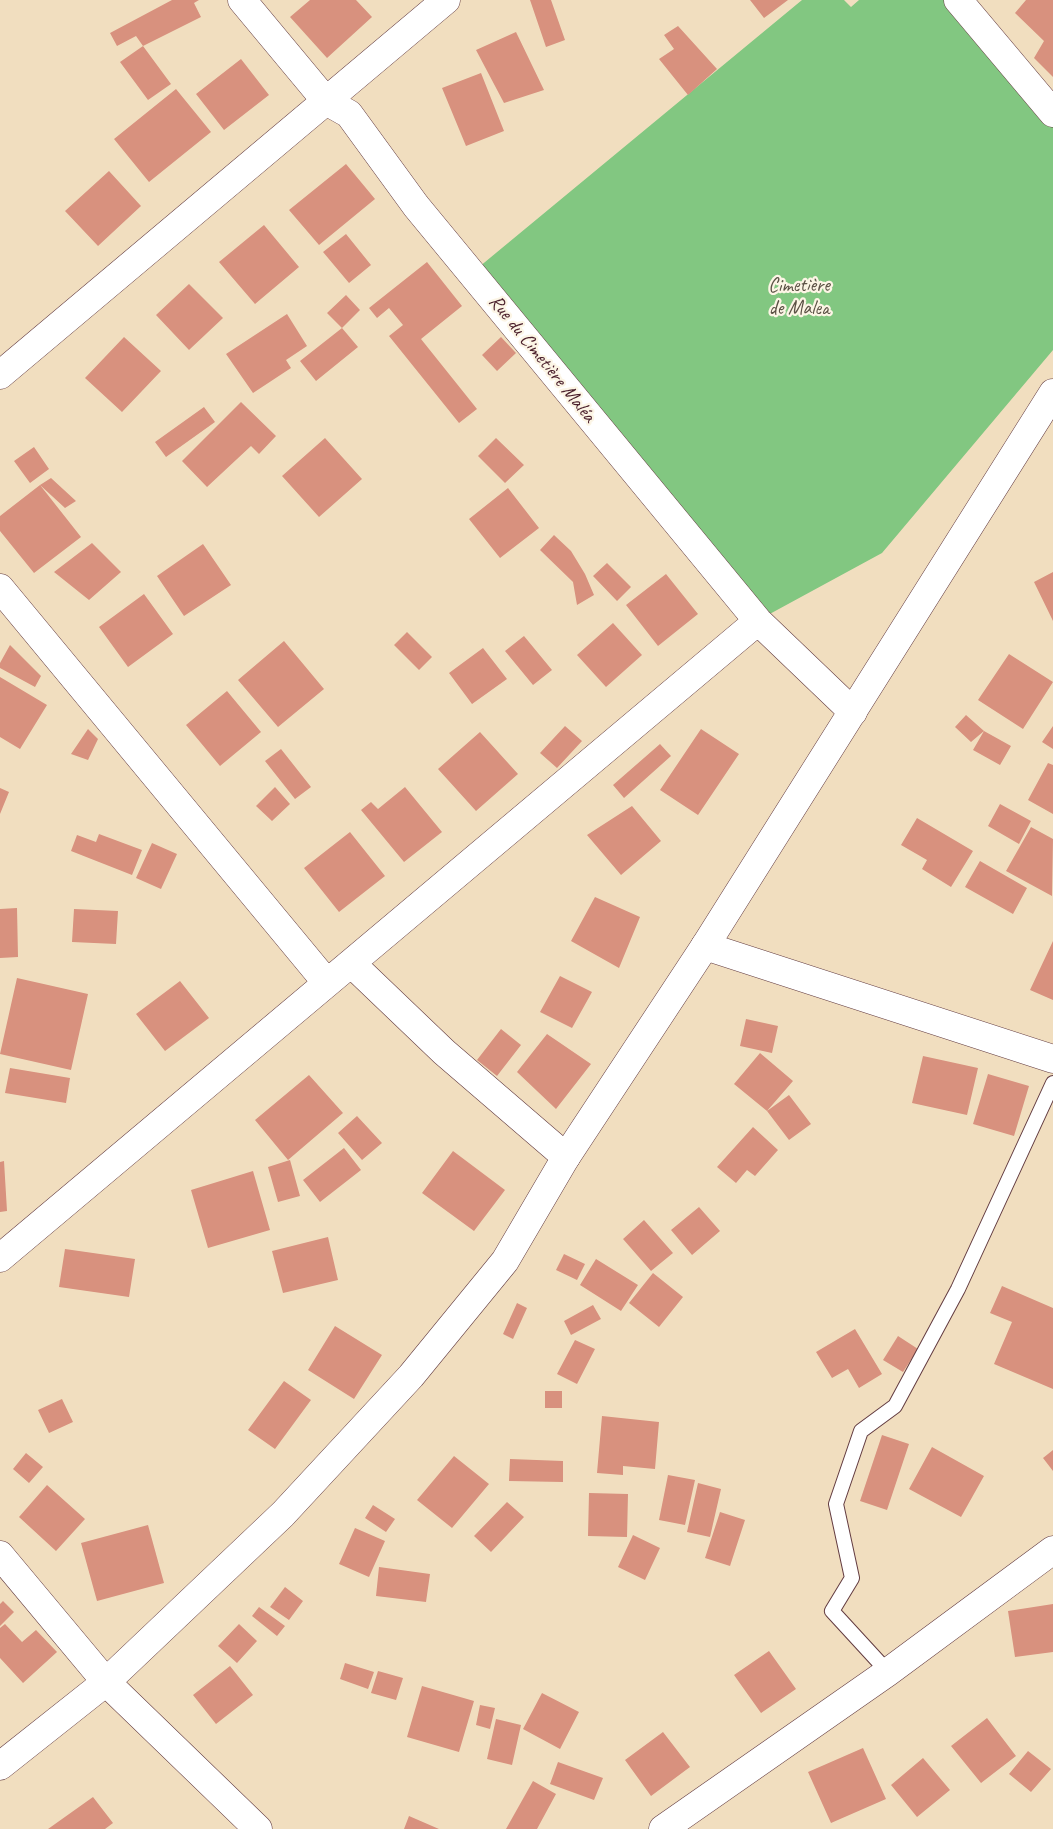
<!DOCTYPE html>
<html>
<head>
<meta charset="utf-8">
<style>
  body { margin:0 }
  canvas { display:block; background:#f1debf }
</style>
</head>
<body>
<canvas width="1053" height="1829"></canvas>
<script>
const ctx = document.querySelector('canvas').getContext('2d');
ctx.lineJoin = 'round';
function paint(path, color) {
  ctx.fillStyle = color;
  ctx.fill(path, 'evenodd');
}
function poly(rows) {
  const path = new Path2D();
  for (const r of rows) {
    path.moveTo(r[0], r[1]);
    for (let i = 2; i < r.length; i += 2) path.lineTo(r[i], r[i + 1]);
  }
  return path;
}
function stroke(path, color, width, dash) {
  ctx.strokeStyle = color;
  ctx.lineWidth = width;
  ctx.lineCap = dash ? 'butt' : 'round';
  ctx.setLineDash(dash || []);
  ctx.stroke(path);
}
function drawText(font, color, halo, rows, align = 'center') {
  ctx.font = font + ' Caveat,sans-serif';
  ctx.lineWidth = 4.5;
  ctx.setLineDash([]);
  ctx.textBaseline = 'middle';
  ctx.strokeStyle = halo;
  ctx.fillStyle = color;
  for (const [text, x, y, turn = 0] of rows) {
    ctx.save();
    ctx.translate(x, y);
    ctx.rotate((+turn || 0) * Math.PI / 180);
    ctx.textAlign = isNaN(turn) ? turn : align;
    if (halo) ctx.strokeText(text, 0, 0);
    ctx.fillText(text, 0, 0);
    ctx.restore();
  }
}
paint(poly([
  [802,0,844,0,851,7,859,0,950,0,1053,123,1053,350,882,553,766,616,479,267]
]), '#82c781');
paint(poly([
  [172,0,199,0,194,3,201,17,143,46,136,36,117,46,110,33],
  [310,0,356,0,372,17,327,58,290,17],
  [530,0,551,0,565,40,546,47],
  [750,0,788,0,764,18],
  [1026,0,1053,0,1053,77,1034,58,1044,41,1015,13],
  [678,26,717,69,688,95,659,59,674,49,664,35],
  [516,32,544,90,504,103,476,50],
  [143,46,171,84,148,100,120,62],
  [241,59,269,95,224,130,196,94],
  [481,73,504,131,466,146,442,88],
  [176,89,211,132,149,182,114,139],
  [346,164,375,199,319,245,289,210],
  [109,171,141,206,98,246,65,211],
  [264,225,299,267,255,304,219,262],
  [346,234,371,265,349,283,323,252],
  [427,262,462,306,421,339,477,409,459,423,389,336,403,325,389,308,377,318,369,308],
  [189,284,223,318,189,350,156,315],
  [346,295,360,310,342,328,327,313],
  [287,314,307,346,286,360,291,368,253,393,226,354],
  [342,328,358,347,316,381,300,361],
  [124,337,161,371,122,412,85,378],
  [501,337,516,353,497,371,482,355],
  [241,402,276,436,259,454,251,446,207,487,182,461],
  [204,407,215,422,166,457,155,442],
  [325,438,362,479,319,517,282,476],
  [496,438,524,465,505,483,478,456],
  [34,447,49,469,30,483,14,461],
  [51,478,76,501,65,508,40,485,81,537,34,573,0,531,0,516,40,485],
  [508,488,539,528,500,558,469,519],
  [554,535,571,551,585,574,594,595,577,605,573,582,540,550],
  [92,543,121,572,89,600,54,572],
  [203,544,231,585,184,616,157,576],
  [607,563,631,587,617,601,593,576],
  [1053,572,1053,621,1034,582],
  [666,574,698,614,658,646,626,605],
  [144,594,173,634,128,667,99,627],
  [613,623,642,655,606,687,577,655],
  [407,632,432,657,419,670,394,645],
  [524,636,552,670,533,685,505,651],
  [284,641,324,689,278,727,238,680],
  [10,645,41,676,35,687,0,668,0,663],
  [483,648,507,679,472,704,449,673],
  [1009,654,1053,682,1023,729,978,700],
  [0,677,47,705,20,749,0,737],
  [227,691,261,732,220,766,186,725],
  [966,715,984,731,1011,746,1000,765,973,750,984,731,971,742,955,727],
  [565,726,582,741,557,768,540,753],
  [1053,726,1053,749,1042,742],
  [88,729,98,739,88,760,71,754],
  [701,729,739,754,698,815,660,790],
  [480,732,518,774,476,811,438,769],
  [660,744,671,756,624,798,613,785],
  [281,749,311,787,295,799,265,761],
  [1048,763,1053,765,1053,814,1028,800],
  [275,787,290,804,272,821,256,806],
  [405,787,442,832,404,862,361,810,371,802,378,809],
  [0,788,9,792,0,814],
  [1000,804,1031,821,1019,844,988,826],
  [632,806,661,841,621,875,587,835],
  [917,818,973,851,951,887,922,869,927,860,901,845],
  [1031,827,1053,839,1052,896,1006,871],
  [350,832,385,876,339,912,304,868],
  [99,834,142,850,132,875,71,851,77,835,96,842],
  [152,843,177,854,161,889,136,878],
  [980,861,1027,888,1013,914,965,887],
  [595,897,640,917,619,968,571,941],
  [17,908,18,957,0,958,0,909],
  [74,909,118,911,116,944,72,942],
  [1053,941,1053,1000,1030,990],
  [560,976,592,992,572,1028,540,1012],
  [17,978,88,994,71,1070,0,1054],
  [180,981,209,1018,165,1051,136,1014],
  [746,1019,778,1026,772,1053,740,1046],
  [501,1029,521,1045,497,1076,477,1060],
  [547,1034,591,1064,556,1109,517,1072],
  [760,1053,793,1081,767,1111,789,1095,811,1124,789,1140,767,1111,734,1084],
  [923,1056,978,1068,967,1115,912,1103],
  [10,1068,70,1078,66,1103,5,1093],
  [988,1074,1029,1086,1014,1136,973,1124],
  [309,1075,343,1113,288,1160,255,1120],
  [357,1116,382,1143,362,1160,338,1133],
  [753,1127,778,1150,755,1176,747,1170,736,1183,717,1167],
  [344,1148,361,1170,320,1202,303,1180],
  [453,1151,505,1190,474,1231,422,1193],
  [290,1160,300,1196,278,1202,268,1167],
  [4,1161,7,1211,0,1212,0,1162],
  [253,1171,270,1230,208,1248,191,1190],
  [699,1207,720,1231,692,1255,671,1230],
  [644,1220,673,1253,651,1271,623,1239],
  [328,1237,338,1280,283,1293,272,1251],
  [65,1249,135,1259,129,1297,59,1287],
  [564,1254,585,1264,577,1280,556,1270],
  [596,1259,638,1285,621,1311,580,1285],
  [653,1273,683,1297,659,1327,629,1303],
  [1002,1286,1053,1308,1053,1389,994,1364,1012,1322,990,1313],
  [517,1303,527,1308,513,1339,503,1334],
  [593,1305,601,1319,571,1335,564,1321],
  [335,1326,382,1355,354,1399,308,1370],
  [855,1329,882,1374,859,1388,848,1369,832,1378,816,1352],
  [898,1336,918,1349,903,1372,883,1360],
  [575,1340,595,1349,577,1384,557,1374],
  [284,1381,311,1400,275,1449,248,1430],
  [545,1391,562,1391,562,1408,545,1408],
  [62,1399,73,1422,49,1433,38,1410],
  [602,1416,659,1422,655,1469,623,1466,623,1475,597,1473],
  [882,1435,909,1444,887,1510,860,1501],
  [932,1447,984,1476,961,1517,909,1489],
  [1053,1450,1053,1471,1043,1458],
  [26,1453,43,1467,29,1483,13,1469],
  [454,1456,489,1484,452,1528,417,1500],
  [510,1459,563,1461,563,1482,509,1481],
  [668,1475,695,1480,685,1525,659,1520],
  [698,1483,721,1489,710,1537,687,1532],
  [47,1485,85,1519,56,1551,19,1517],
  [589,1493,628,1494,627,1537,588,1536],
  [507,1502,524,1517,491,1552,474,1536],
  [373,1505,395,1519,386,1532,365,1518],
  [720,1512,745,1520,730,1566,705,1558],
  [148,1525,164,1583,97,1601,81,1543],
  [355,1528,385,1541,369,1577,339,1564],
  [633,1535,660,1548,645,1580,618,1567],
  [379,1567,430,1574,426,1602,376,1596],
  [285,1587,303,1601,289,1620,270,1607],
  [3,1601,14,1612,0,1626,0,1604],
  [1053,1604,1053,1652,1015,1657,1008,1611],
  [259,1607,285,1626,277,1636,252,1616],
  [5,1624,22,1642,36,1630,57,1652,23,1683,0,1658,0,1628],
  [239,1624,257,1641,237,1663,218,1646],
  [769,1651,796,1689,761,1713,734,1675],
  [345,1663,374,1672,368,1689,340,1679],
  [230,1666,253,1695,216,1724,193,1695],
  [378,1671,403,1678,396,1700,371,1693],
  [422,1686,474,1701,459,1752,407,1737],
  [542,1693,579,1712,560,1749,523,1729],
  [480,1705,495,1708,490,1729,476,1725],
  [987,1718,1016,1756,981,1783,951,1746],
  [496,1719,521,1725,512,1765,487,1759],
  [663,1732,690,1767,651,1796,625,1760],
  [863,1748,886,1799,831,1823,808,1772],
  [1028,1751,1051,1769,1031,1792,1009,1774],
  [923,1758,950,1790,917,1817,891,1785],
  [558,1762,603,1778,594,1800,550,1784],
  [533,1781,556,1794,537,1829,506,1829],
  [93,1797,113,1823,105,1829,48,1829],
  [409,1816,439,1829,404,1829]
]), '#d8917e');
const service = poly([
  [888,1672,832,1611,852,1578,836,1504,861,1431,895,1406,958,1289,1053,1083]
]);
const minor = poly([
  [242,0,326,101,349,114,416,206,758,621,853,712],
  [958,0,1053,113],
  [0,375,446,0],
  [0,588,327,983],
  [705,946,1053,1059],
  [351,963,444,1052,566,1157],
  [0,1258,758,621],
  [0,1555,106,1682],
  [663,1829,888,1672,1053,1550]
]);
const tertiary = poly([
  [106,1682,258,1829]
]);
const primary = poly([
  [0,1766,106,1682,283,1514,411,1376,505,1261,566,1157,705,946,1053,393]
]);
stroke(service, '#633c41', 16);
stroke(minor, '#633c41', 29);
stroke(tertiary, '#633c41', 29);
stroke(primary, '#633c41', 29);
stroke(service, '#fff', 14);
stroke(minor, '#fff', 28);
stroke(tertiary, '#fff', 28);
stroke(primary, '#fff', 28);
drawText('20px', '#5b5145', '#fcf5e5', [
  ["Cimetière",799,286],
  ["de Malea",799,309]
]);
drawText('20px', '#4a1f2b', '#fcf5e5', [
  ["Rue du Cimetière Maléa",542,359,51]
]);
</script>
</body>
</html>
